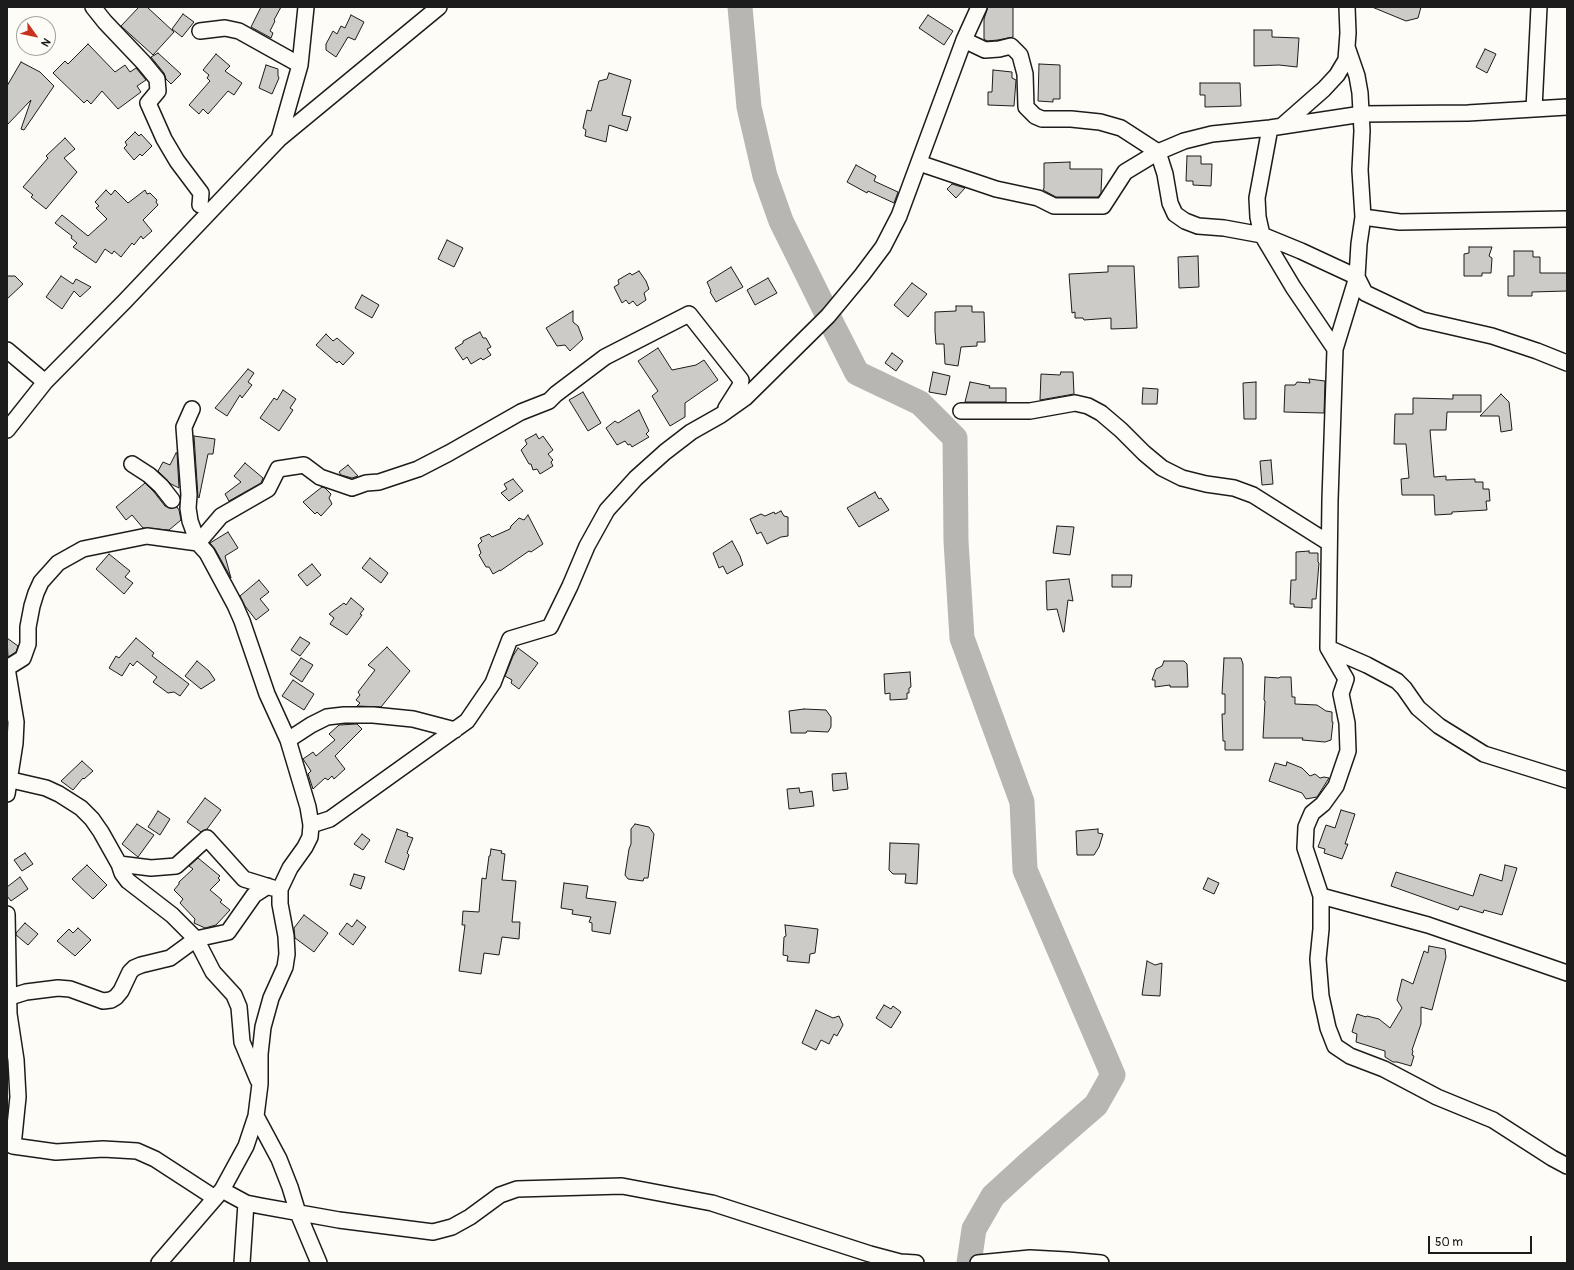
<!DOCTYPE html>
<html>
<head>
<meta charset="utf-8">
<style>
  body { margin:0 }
  #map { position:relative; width:1574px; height:1270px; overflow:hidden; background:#fdfcf7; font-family:Pangolin,sans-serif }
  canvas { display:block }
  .frame { position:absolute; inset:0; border:8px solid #1c1c1c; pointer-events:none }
  .north { position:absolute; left:16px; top:16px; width:40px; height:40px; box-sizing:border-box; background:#fdfcf7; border:1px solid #a3a29f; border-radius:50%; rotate:123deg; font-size:11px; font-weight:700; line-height:16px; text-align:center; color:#1c1c1c }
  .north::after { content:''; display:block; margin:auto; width:14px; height:18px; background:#c8321e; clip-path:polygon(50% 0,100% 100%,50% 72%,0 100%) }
  .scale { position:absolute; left:1428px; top:1236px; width:104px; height:18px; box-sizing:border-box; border:2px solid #1c1c1c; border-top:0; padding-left:5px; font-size:12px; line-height:14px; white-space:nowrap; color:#1c1c1c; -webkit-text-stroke:3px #fdfcf7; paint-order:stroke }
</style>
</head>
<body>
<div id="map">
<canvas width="1574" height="1270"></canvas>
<div class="frame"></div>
<div class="north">N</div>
<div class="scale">50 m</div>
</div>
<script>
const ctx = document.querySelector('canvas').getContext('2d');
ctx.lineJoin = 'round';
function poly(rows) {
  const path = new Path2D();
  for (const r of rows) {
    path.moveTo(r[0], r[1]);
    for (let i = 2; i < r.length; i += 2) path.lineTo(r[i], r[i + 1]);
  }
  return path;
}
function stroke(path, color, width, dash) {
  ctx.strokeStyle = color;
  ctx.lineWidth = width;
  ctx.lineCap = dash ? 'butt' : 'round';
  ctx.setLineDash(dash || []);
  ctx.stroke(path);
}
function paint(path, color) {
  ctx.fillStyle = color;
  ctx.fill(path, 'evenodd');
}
stroke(poly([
  [740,7,749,107,765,176,781,221,828,316,857,373,920,403,955,438,956,541,962,638,1022,802,1025,870,1113,1075,1096,1105,1028,1164,993,1196,974,1229,969,1263]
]), '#b7b6b2', 25);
const building = poly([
  [139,7,147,7,174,32,153,55,121,26,139,7],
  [261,7,281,7,274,20,275,21,270,31,273,33,271,38,251,27,261,7],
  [988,7,1013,7,1013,37,998,40,987,41,984,39,984,19,988,7],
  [1372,7,1421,7,1418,18,1406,21,1372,7],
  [183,14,194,22,182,37,172,29,183,14],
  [351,15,364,22,355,40,348,37,336,57,326,50,326,44,333,31,337,34,341,26,345,28,351,15],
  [928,15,953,31,944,45,919,28,928,15],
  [1254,30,1272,30,1272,37,1299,38,1297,67,1279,65,1254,66,1254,30],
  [88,44,115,72,125,65,130,72,136,68,146,80,137,86,141,92,118,109,102,91,91,104,87,100,84,103,53,73,65,61,68,64,88,44],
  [1485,49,1496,54,1487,73,1476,67,1485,49],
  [158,53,181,74,171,84,166,79,164,73,151,57,158,53],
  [216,54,230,66,225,71,242,83,234,95,228,91,208,114,203,109,199,114,189,105,210,81,207,78,209,75,203,70,216,54],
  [21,62,40,72,54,86,24,130,21,129,31,100,7,125,7,86,21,62],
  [1039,64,1060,65,1060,99,1053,99,1053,102,1038,101,1039,64],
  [266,65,278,69,278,76,279,78,272,94,259,88,266,65],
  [993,70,1012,72,1012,78,1016,80,1014,106,988,105,988,92,992,92,993,70],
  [609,73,631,80,622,115,631,117,627,131,609,125,606,142,585,136,586,130,583,128,587,110,591,111,599,81,607,79,609,73],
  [1200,83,1240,83,1241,106,1205,107,1205,95,1200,95,1200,83],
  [135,132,139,136,141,134,152,146,142,156,140,154,134,160,124,148,127,145,125,142,135,132],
  [65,138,75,149,64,158,77,172,46,209,31,197,33,195,23,187,48,158,46,156,65,138],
  [1187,156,1201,156,1201,164,1212,164,1211,186,1193,185,1193,181,1186,181,1187,156],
  [1070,162,1070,169,1102,169,1101,193,1098,197,1056,197,1043,190,1044,188,1044,163,1070,162],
  [856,165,876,176,874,181,898,192,894,203,868,191,867,193,847,182,856,165],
  [952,184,965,188,956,198,947,189,952,184],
  [106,190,111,195,115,190,128,203,145,190,147,194,150,193,157,200,156,202,158,205,143,220,152,231,143,239,141,236,134,245,132,243,121,257,114,251,112,254,105,249,96,263,73,247,77,243,71,238,72,236,55,223,62,215,88,236,107,219,96,208,99,206,95,202,106,190],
  [447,240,463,248,454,267,438,259,447,240],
  [1469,247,1492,247,1489,256,1492,258,1491,273,1482,273,1482,276,1464,276,1464,254,1469,253,1469,247],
  [1514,251,1533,251,1533,257,1540,257,1540,273,1567,273,1567,291,1532,292,1532,296,1508,296,1508,276,1514,276,1514,251],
  [1198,256,1199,287,1179,288,1178,257,1198,256],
  [1108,266,1134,266,1137,328,1111,329,1111,318,1084,320,1083,318,1075,318,1075,312,1072,313,1069,274,1108,272,1108,266],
  [731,267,743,287,716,302,710,292,711,291,707,282,731,267],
  [639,271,646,281,649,289,644,293,646,300,637,306,633,301,629,304,626,300,622,303,614,287,619,284,618,280,630,273,632,275,639,271],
  [7,276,15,276,23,284,7,299,7,276],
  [61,276,73,284,76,279,91,287,80,297,74,291,62,309,46,297,61,276],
  [768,278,777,293,755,305,747,290,768,278],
  [912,283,927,294,908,317,894,305,912,283],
  [362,295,379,305,372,318,355,308,362,295],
  [956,306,972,306,972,312,984,312,985,342,977,342,977,346,961,347,958,366,945,364,944,344,936,344,935,331,935,312,956,311,956,306],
  [573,311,573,322,578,326,583,339,570,351,565,345,557,346,546,328,573,311],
  [480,332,483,338,486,338,491,347,487,349,491,355,483,360,481,358,471,364,467,357,463,360,455,348,463,343,463,341,480,332],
  [326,334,333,341,337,338,354,353,343,365,339,361,337,363,316,345,326,334],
  [658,348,672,370,696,365,704,360,718,380,685,403,685,417,670,426,652,396,658,391,638,361,658,348],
  [892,353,903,361,896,371,885,363,892,353],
  [248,369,254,373,248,382,252,385,242,398,240,395,227,416,215,408,248,369],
  [933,372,950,376,946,395,929,392,933,372],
  [1061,372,1073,372,1074,394,1040,400,1041,374,1060,375,1061,372],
  [1309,379,1325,381,1324,413,1284,412,1285,385,1295,385,1297,382,1310,383,1309,379],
  [970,382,990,386,989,388,1006,388,1006,402,965,402,970,382],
  [1256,382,1256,419,1244,419,1243,383,1256,382],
  [1143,388,1158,389,1157,404,1142,404,1143,388],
  [283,390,296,399,290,408,293,410,279,431,260,418,274,398,277,400,283,390],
  [583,392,601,423,588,431,569,400,583,392],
  [1501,394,1509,402,1512,430,1501,432,1499,416,1480,416,1501,394],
  [1453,395,1481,395,1481,412,1447,412,1446,430,1430,430,1434,477,1446,476,1446,480,1475,479,1475,482,1483,482,1483,489,1489,489,1490,501,1486,501,1487,510,1452,512,1452,514,1435,515,1434,495,1402,495,1401,479,1409,478,1406,444,1394,444,1395,414,1413,414,1413,398,1453,399,1453,395],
  [639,410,649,431,646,434,649,437,632,447,630,444,628,445,625,441,617,445,606,428,615,421,618,423,639,410],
  [536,434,539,439,543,436,553,450,548,454,553,460,551,462,553,466,540,474,537,469,533,470,531,464,529,464,521,450,527,444,525,440,536,434],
  [194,436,215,439,213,454,208,454,199,498,198,497,194,436],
  [176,453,177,453,179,488,171,484,158,471,163,462,170,465,176,453],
  [1271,460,1273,484,1262,485,1260,461,1271,460],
  [245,463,263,478,261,483,229,501,225,494,241,482,234,476,245,463],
  [348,465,358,476,352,478,341,475,339,472,348,465],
  [513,479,523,491,509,501,501,493,507,489,504,484,513,479],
  [145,483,154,492,165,506,169,508,177,507,179,510,181,520,169,530,143,528,132,515,126,520,116,507,145,483],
  [322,487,325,488,331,494,329,498,332,504,321,516,317,512,315,514,303,502,322,487],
  [875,492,879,499,881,498,889,510,859,527,847,508,875,492],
  [781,511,784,516,788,517,788,536,781,537,767,544,761,532,757,534,750,519,761,514,765,516,774,512,775,514,781,511],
  [528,515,543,544,531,552,529,551,500,571,500,570,493,574,489,567,486,567,479,555,481,553,478,545,482,541,480,538,489,534,492,537,510,529,511,526,519,518,524,520,528,515],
  [1057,526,1074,527,1070,555,1053,553,1057,526],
  [228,532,238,548,225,556,231,578,215,549,210,543,228,532],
  [732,541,740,556,743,565,727,574,723,566,719,568,713,553,732,541],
  [1309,551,1309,553,1318,553,1318,562,1319,563,1316,599,1312,599,1312,608,1294,607,1294,604,1290,604,1291,580,1296,580,1296,552,1309,551],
  [109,554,130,571,125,577,133,583,124,594,96,569,109,554],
  [370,558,388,573,381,583,362,568,370,558],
  [312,564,321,575,307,586,298,575,312,564],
  [1112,575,1132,575,1131,587,1112,587,1112,575],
  [1069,579,1073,601,1068,600,1064,632,1063,632,1057,609,1047,610,1046,581,1069,579],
  [259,580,269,592,260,599,269,610,256,620,245,606,240,596,259,580],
  [351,598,364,609,360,614,362,615,347,635,330,624,334,618,329,614,344,603,346,605,351,598],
  [300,637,310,643,300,656,291,650,300,637],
  [7,638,18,646,16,652,8,657,7,638],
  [136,638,154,653,152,656,189,684,180,696,174,692,168,693,153,682,157,677,137,661,133,666,130,663,122,676,109,668,116,656,119,658,136,638],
  [387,647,410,671,381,707,357,706,360,703,356,700,360,695,358,692,375,670,368,665,387,647],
  [518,648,538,663,519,689,511,683,512,680,505,676,513,656,518,648],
  [301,658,313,665,302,682,290,674,301,658],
  [1224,658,1241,658,1243,664,1243,750,1225,750,1225,741,1223,741,1222,714,1225,714,1225,694,1222,694,1224,658],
  [197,661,209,671,215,680,201,689,185,676,197,661],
  [1164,661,1184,661,1187,664,1188,687,1170,687,1170,685,1155,687,1155,680,1152,680,1156,669,1162,666,1164,661],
  [910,672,911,687,909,688,909,693,907,693,907,699,890,700,890,693,885,694,884,674,910,672],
  [1265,677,1279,678,1280,677,1291,677,1292,697,1295,697,1295,704,1317,705,1326,711,1332,712,1332,722,1333,722,1331,740,1325,742,1302,740,1303,738,1263,738,1265,701,1264,700,1265,677],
  [293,680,314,694,304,710,282,696,293,680],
  [804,709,826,710,831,717,831,727,828,732,807,731,806,733,791,733,789,711,804,709],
  [357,724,362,729,335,756,345,769,334,779,332,776,328,780,325,778,313,789,308,774,311,771,303,759,313,752,316,756,335,740,329,734,339,725,357,724],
  [82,761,93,771,84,779,83,778,73,790,61,781,82,761],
  [1287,762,1302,768,1310,776,1315,774,1320,778,1324,777,1329,778,1317,797,1306,799,1302,793,1269,781,1275,763,1286,766,1287,762],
  [846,773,848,789,833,791,832,774,846,773],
  [799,788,800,793,812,791,814,806,789,809,787,789,799,788],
  [205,798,221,810,207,829,201,832,187,822,205,798],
  [1341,810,1355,814,1345,844,1348,844,1342,859,1324,853,1325,849,1318,847,1326,825,1335,828,1341,810],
  [158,811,170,819,160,835,148,827,158,811],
  [137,824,154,835,138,857,122,844,137,824],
  [635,824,649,827,654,834,648,878,644,878,643,881,628,879,625,875,629,849,631,844,631,829,635,824],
  [397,829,408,833,407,836,413,838,407,853,409,855,404,870,385,862,397,829],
  [1098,829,1098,833,1103,834,1099,847,1094,855,1077,855,1076,831,1098,829],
  [362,834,370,840,363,850,354,844,362,834],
  [890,843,919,844,917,884,905,883,906,874,893,874,889,870,890,843],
  [491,849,502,851,501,853,505,854,502,880,516,881,512,922,520,922,519,939,502,937,499,955,484,953,481,974,459,971,465,925,462,925,463,911,479,912,482,878,486,879,489,856,490,856,491,849],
  [25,853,33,864,22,871,14,860,25,853],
  [198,858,220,876,218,878,220,880,210,890,222,900,220,902,230,910,216,925,205,928,194,923,195,919,180,903,183,899,174,890,179,884,179,882,193,869,189,866,198,858],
  [87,865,107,885,93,899,72,879,87,865],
  [1505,865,1517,868,1502,915,1484,910,1483,913,1460,906,1458,910,1391,886,1396,872,1473,896,1480,874,1502,881,1505,865],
  [354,874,365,877,361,889,350,885,354,874],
  [20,877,28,889,11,901,7,896,7,887,20,877],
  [1208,878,1219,883,1214,894,1203,889,1208,878],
  [564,883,588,886,586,898,616,902,610,934,592,931,592,923,589,922,591,917,572,914,573,910,561,908,564,883],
  [304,915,328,933,314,952,295,938,294,928,304,915],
  [357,920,366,927,353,945,339,934,347,923,352,927,357,920],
  [25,923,38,934,28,945,16,935,16,933,25,923],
  [785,925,818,929,815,953,810,954,809,963,787,961,788,956,783,955,784,937,786,936,785,925],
  [78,928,91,940,75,956,57,941,69,929,73,933,78,928],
  [1429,946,1445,949,1446,957,1432,1010,1421,1007,1421,1024,1412,1050,1413,1051,1412,1055,1414,1056,1411,1066,1397,1062,1393,1062,1385,1057,1385,1051,1356,1042,1357,1034,1352,1032,1357,1014,1366,1017,1367,1016,1379,1019,1390,1028,1402,1008,1397,1000,1402,979,1413,984,1424,951,1428,953,1429,946],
  [1147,961,1155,965,1162,963,1160,996,1142,995,1147,961],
  [884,1005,891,1009,893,1006,901,1012,891,1028,876,1018,884,1005],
  [816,1010,833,1018,839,1016,843,1025,837,1036,834,1034,829,1044,821,1040,816,1050,802,1043,816,1010]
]);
paint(building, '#cccbc8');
stroke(building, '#1c1c1c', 1);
const minor = poly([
  [93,7,105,22,143,62,157,79,158,91,148,103,164,139,177,161,201,193,200,205],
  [200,31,225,28,239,31,300,65],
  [964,40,985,50,999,49,1011,46,1020,55,1025,74,1026,107,1035,116,1042,119,1071,119,1100,122,1121,128,1158,152,1165,174,1170,203,1175,214,1185,221,1198,226,1224,228,1262,235,1301,251,1357,277,1365,293,1422,320,1492,336,1537,351,1567,363],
  [1347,47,1357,76,1360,93,1362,131,1360,170,1363,217,1359,244,1357,277,1335,349,1330,500,1328,648,1346,679,1341,694,1347,723,1348,751,1336,786,1323,804,1312,813,1306,827,1305,848,1321,896,1321,929,1318,959,1321,996,1328,1028,1335,1046,1350,1056,1384,1069,1437,1097,1493,1120,1552,1158,1567,1166],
  [1534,109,1539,7],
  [1283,125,1324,89,1337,75,1346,60,1348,33,1347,7],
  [1270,128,1257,198,1258,217,1262,235,1293,287,1335,349],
  [279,139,300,65,306,7],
  [919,163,996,189,1038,198,1054,206,1103,206,1125,172,1158,152,1184,141,1212,134,1270,128,1362,114,1468,113,1567,107],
  [1363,217,1400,222,1567,219],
  [7,350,45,382],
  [961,411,1030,411,1075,403,1088,406,1101,413,1121,430,1144,453,1162,468,1182,478,1206,484,1234,488,1253,495,1329,543],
  [7,430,45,382,125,301,279,139,439,7],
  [132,464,149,475,161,486,172,500],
  [1328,648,1367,665,1397,681,1404,688,1418,708,1439,726,1484,754,1567,780],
  [7,668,23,658,28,644,28,627,32,606,36,593,41,582,58,563,83,549,147,536,198,543,221,516,268,489,278,469,304,465,320,477,352,488,366,483,379,482,418,469,449,453,521,412,549,401,556,394,605,357,689,314,741,380,740,386,726,408],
  [288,740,311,725,327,717,344,715,373,715,413,719,455,730],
  [7,779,46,788,59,794,81,808,92,819,101,832,119,864,122,873,128,881,172,915,196,939,213,972,234,995,239,1007,242,1042,258,1080],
  [7,794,15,743,16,722,7,668],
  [311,825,330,819,467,721,493,683,510,639,550,627,570,586,587,546,607,510,636,478,665,452,691,432,721,415,745,398,828,316,862,275,883,247,899,216,964,40,979,7],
  [119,864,151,868,176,866,207,838,244,879,273,888],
  [1321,896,1428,925,1567,973],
  [7,914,9,1014,16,1060,18,1097,13,1146],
  [7,998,26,992,58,988,70,989,103,1001,111,1000,116,997,121,991,130,972,134,968,141,965,170,958,196,939,228,932,254,895,268,886],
  [256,1116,279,1159,290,1187,298,1213,319,1263],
  [7,1143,13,1146,56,1152,103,1149,137,1151,155,1159,215,1198],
  [222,1190,246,1203,261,1206,339,1220,433,1232,452,1227,470,1217,500,1195,517,1189,622,1186,712,1203,870,1254,900,1262,916,1263],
  [159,1263,222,1190,246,1146,256,1116,260,1084,260,1054,263,1027,271,998,285,967,287,954,286,936,280,904,280,889,290,868,305,847,310,837,311,825,308,807,288,740,267,694,242,621,235,605,207,553,198,543,190,521,188,508,189,495,184,427,192,409],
  [242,1263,246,1203],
  [978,1263,1030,1258,1067,1260,1101,1263]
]);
stroke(minor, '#1c1c1c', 18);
stroke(minor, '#fdfcf7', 15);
</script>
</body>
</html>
